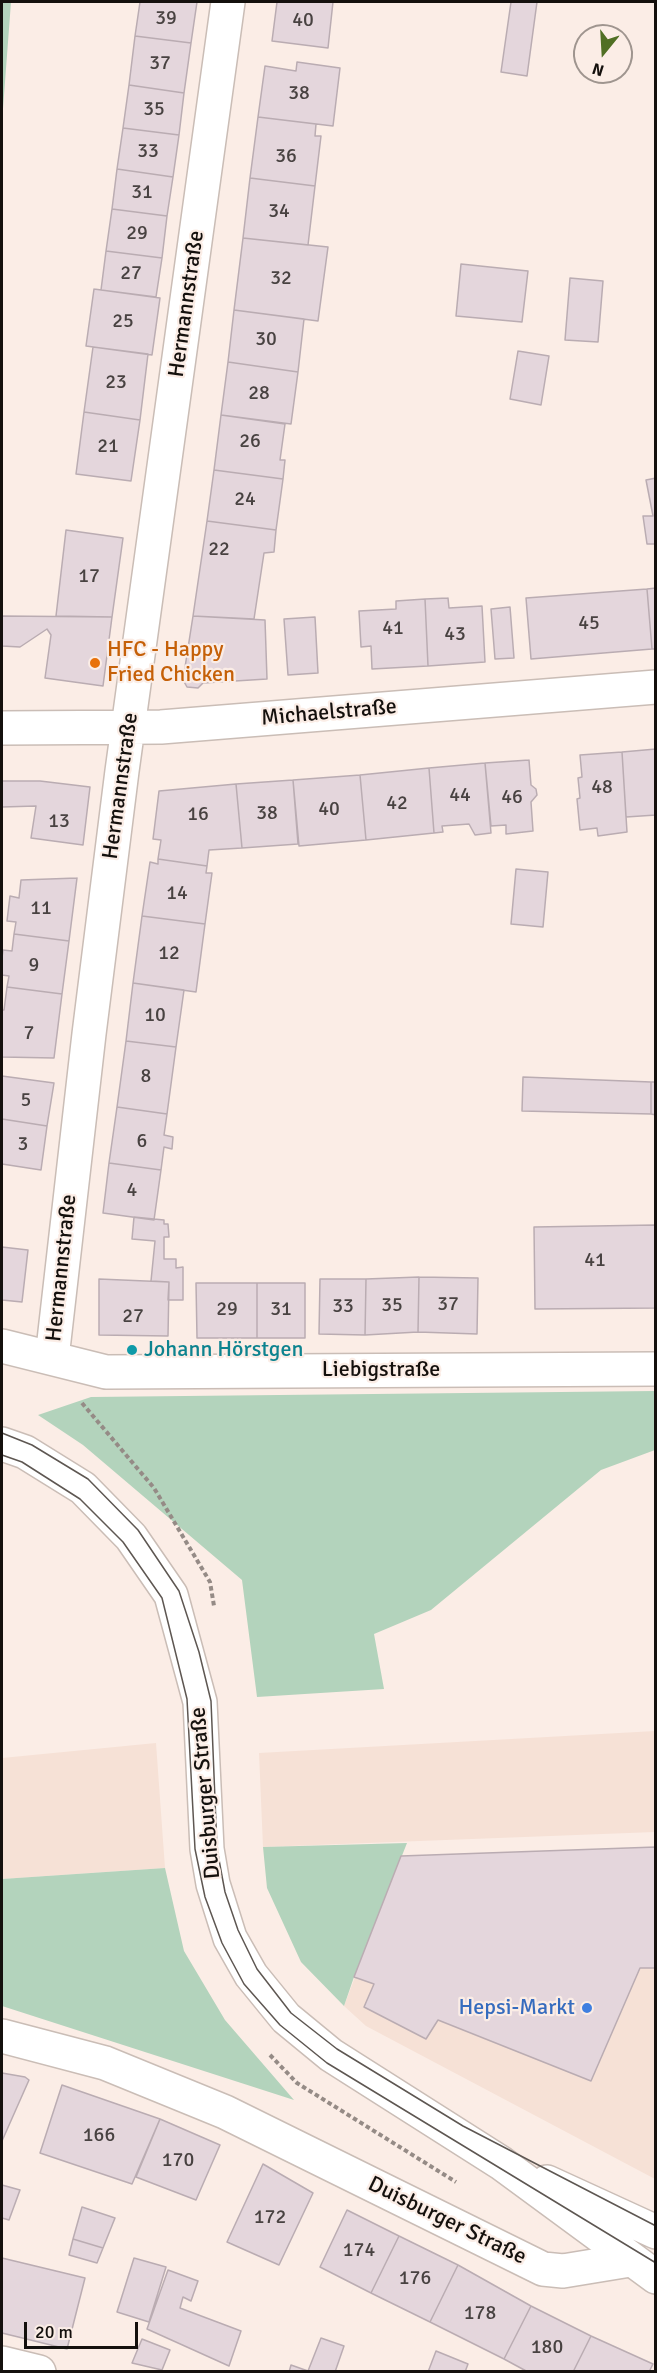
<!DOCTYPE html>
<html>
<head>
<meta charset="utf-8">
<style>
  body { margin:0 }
  #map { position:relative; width:657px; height:2373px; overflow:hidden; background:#fbede6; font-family:Signika,sans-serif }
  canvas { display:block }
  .frame { position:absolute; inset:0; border:3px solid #14100d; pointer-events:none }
  .north { position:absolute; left:573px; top:24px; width:60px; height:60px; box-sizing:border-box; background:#fbede6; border:2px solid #9f958f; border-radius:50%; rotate:198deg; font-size:16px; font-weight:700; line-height:24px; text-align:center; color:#14100d }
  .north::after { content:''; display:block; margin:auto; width:21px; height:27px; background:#506f24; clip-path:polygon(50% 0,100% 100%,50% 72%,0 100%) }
  .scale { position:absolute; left:24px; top:2322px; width:114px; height:27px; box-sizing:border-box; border:3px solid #14100d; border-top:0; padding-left:8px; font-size:18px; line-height:21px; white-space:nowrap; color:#14100d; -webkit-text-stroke:4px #fbede6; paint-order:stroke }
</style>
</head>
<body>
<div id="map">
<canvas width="657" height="2373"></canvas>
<div class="frame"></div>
<div class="north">N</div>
<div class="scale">20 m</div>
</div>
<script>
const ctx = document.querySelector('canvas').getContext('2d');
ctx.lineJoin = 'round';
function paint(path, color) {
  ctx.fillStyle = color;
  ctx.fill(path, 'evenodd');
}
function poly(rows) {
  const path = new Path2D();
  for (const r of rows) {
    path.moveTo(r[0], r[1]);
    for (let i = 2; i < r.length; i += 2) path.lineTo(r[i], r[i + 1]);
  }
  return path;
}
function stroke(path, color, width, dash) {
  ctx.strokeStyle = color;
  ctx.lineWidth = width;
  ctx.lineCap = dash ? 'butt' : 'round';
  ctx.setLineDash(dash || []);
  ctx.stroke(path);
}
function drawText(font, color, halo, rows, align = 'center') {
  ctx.font = font + ' Signika,sans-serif';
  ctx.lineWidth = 4.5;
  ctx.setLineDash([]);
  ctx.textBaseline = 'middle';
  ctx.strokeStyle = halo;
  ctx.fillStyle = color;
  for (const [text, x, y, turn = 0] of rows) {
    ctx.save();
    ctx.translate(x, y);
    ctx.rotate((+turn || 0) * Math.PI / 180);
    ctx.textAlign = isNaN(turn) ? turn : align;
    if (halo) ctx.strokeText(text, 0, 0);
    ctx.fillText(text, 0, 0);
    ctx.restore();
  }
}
paint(poly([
  [655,1731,655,1832,263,1847,259,1753],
  [156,1743,165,1868,2,1879,2,1758],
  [655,1847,655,2179,366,2026,344,2006,401,1856]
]), '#f6e1d6');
paint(poly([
  [2,2,11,2,2,122],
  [655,1391,655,1450,601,1470,431,1610,374,1634,384,1689,257,1697,242,1580,83,1445,38,1415,91,1397],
  [407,1843,354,1977,344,2006,301,1962,267,1888,263,1847],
  [165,1868,184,1951,225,2020,294,2100,2,2006,2,1879]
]), '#b3d3bc');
const building = poly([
  [140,2,197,2,191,43,135,36,140,2],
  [277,2,333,2,328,48,272,41,277,2],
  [511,2,537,2,527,76,501,72,511,2],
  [135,36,191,43,184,93,129,85,135,36],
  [297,62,340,68,333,126,258,117,265,66,296,71,297,62],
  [129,85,184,93,179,135,123,128,129,85],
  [258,117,316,124,315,136,321,136,315,186,250,178,258,117],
  [123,128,179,135,173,177,117,169,123,128],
  [117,169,173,177,167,216,112,209,117,169],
  [250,178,315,186,308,245,243,238,250,178],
  [112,209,167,216,162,258,106,251,112,209],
  [243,238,328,247,318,321,234,310,243,238],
  [106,251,162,258,156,297,101,290,106,251],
  [461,264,528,271,522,322,456,316,461,264],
  [570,278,603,281,598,342,565,340,570,278],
  [94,289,160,298,152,355,86,346,94,289],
  [234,310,304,319,298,372,228,362,234,310],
  [93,347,148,354,140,420,84,412,93,347],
  [518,351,549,356,541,405,510,399,518,351],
  [228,362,298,372,291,424,221,415,228,362],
  [84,412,140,420,131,481,76,474,84,412],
  [221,415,285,424,280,460,285,460,283,479,214,470,221,415],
  [214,470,283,479,276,530,207,521,214,470],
  [656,478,656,544,647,544,643,516,653,516,646,480,656,478],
  [207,521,276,530,274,552,264,553,254,619,193,616,207,521],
  [66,530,123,538,112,617,56,616,66,530],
  [656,588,656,649,652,649,647,589,656,588],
  [647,589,652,649,531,659,526,598,647,589],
  [448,598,449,608,482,606,485,662,428,666,425,599,448,598],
  [425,599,428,666,372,669,371,646,361,647,359,611,396,609,396,601,425,599],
  [510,607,514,658,495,659,491,609,510,607],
  [2,616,112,617,103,686,45,678,51,635,47,629,20,647,2,646,2,616],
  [193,616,265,620,267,679,203,683,198,688,187,687,183,680,193,616],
  [315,617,318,673,288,675,284,619,315,617],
  [656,749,656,815,626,817,622,752,656,749],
  [622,752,627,832,598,836,597,828,580,830,577,799,580,798,578,778,582,777,580,755,622,752],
  [529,760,531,785,536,789,537,795,531,802,533,831,506,834,506,825,491,826,485,763,529,760],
  [485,763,491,833,475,835,469,824,442,826,443,832,434,833,429,768,485,763],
  [429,768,434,833,366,840,360,775,429,768],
  [360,775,366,840,299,846,293,780,360,775],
  [293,780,298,844,242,848,236,784,293,780],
  [2,781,40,781,90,787,83,845,31,838,36,806,2,807,2,781],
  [236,784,242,848,209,850,207,866,158,859,161,840,153,839,159,791,236,784],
  [158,859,207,866,206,873,212,873,205,924,142,916,150,862,158,864,158,859],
  [516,869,548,872,543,927,511,924,516,869],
  [77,878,69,941,14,934,16,922,7,921,10,896,19,898,21,880,77,878],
  [142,916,205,924,196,992,133,983,142,916],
  [14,934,69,941,62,994,7,987,9,976,2,975,2,958,3,950,12,951,14,934],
  [133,983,184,990,176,1047,126,1041,133,983],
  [7,987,62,994,54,1058,2,1057,2,1010,4,1010,7,987],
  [126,1041,176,1047,167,1114,117,1107,126,1041],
  [2,1076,54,1083,47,1126,2,1119,2,1076],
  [523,1077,651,1082,651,1114,522,1111,523,1077],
  [651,1082,656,1082,656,1115,651,1114,651,1082],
  [117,1107,167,1114,164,1135,173,1137,172,1149,164,1147,161,1170,109,1163,117,1107],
  [2,1119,47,1126,41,1170,2,1164,2,1119],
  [109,1163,161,1170,154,1220,103,1213,109,1163],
  [134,1217,164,1220,164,1224,168,1224,169,1237,164,1237,164,1259,176,1259,176,1268,183,1267,183,1300,168,1300,169,1282,151,1281,155,1241,132,1239,134,1217],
  [655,1225,656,1308,535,1309,534,1227,655,1225],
  [2,1247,28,1250,22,1302,2,1300,2,1247],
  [419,1277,478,1278,477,1334,418,1332,419,1277],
  [419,1277,418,1332,365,1335,366,1279,419,1277],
  [99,1279,169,1282,168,1336,99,1335,99,1279],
  [320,1279,366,1279,365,1335,319,1334,320,1279],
  [196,1283,257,1283,257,1338,197,1338,196,1283],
  [257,1283,305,1283,305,1338,257,1338,257,1283],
  [656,1847,656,1968,640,1968,591,2081,438,2020,426,2039,364,2007,374,1984,354,1977,401,1856,656,1847],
  [2,2073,25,2077,29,2080,2,2141,2,2073],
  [62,2085,160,2119,132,2184,40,2153,62,2085],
  [160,2119,220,2145,196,2200,136,2177,160,2119],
  [263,2164,313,2193,279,2265,227,2242,263,2164],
  [2,2185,20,2190,9,2220,2,2218,2,2185],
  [82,2207,115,2218,103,2248,73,2239,82,2207],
  [347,2210,399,2236,371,2293,320,2267,347,2210],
  [399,2236,458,2265,430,2322,371,2293,399,2236],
  [73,2239,103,2248,97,2263,69,2255,73,2239],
  [2,2258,85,2278,67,2349,2,2333,2,2258],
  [134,2258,166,2267,149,2322,117,2312,134,2258],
  [458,2265,531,2306,504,2359,430,2322,458,2265],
  [168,2270,198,2281,191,2301,183,2297,180,2308,241,2331,229,2366,147,2329,168,2270],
  [531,2306,591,2336,573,2372,528,2372,504,2359,531,2306],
  [591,2336,653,2364,649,2372,573,2372,591,2336],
  [321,2338,344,2346,335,2372,289,2372,291,2365,308,2371,321,2338],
  [142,2339,170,2350,162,2370,132,2363,142,2339],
  [436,2351,468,2364,465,2372,428,2372,436,2351]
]);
paint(building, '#e4d6dc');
stroke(building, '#baacb2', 1.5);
const minor = poly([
  [2,728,161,727,656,687],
  [2,1346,106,1372,656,1369],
  [52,1358,89,1034,122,771,228,2],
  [2,2036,105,2063,225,2112,543,2269,563,2271,630,2260],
  [2,2363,39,2372]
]);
const secondary = poly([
  [2,1444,25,1452,83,1488,131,1537,171,1595,200,1702,207,1849,213,1884,230,1938,251,1975,286,2018,331,2055,501,2163,656,2277],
  [547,2182,656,2232]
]);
stroke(minor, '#cabdb6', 36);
stroke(secondary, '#cabdb6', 36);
stroke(poly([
  [82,1403,154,1488,210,1582,214,1606],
  [270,2055,297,2083,456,2182]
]), '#958b86', 4, [4.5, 3]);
stroke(minor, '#fff', 33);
stroke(secondary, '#fff', 33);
stroke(poly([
  [2,1433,32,1445,88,1479,138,1530,179,1591,199,1652,211,1701,217,1849,225,1892,238,1930,257,1969,291,2013,337,2049,463,2126,656,2226],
  [2,1455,22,1462,80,1499,123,1542,162,1598,187,1699,195,1849,205,1897,222,1943,244,1984,280,2025,327,2063,656,2263]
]), '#5e5752', 1.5);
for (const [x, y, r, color] of [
  [95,663,6,"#e8710a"],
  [132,1350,6,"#0f9aa8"],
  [587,2008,6,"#3f7fe0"]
]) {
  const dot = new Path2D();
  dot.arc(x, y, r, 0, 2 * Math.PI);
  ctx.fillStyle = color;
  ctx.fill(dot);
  stroke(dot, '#fbede6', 2);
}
drawText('20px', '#484241', null, [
  ["39",166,19],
  ["40",303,21],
  ["37",160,64],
  ["38",299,94],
  ["35",154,110],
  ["33",148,152],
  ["36",286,157],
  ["31",142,193],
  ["34",279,212],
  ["29",137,234],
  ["27",131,274],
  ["32",281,279],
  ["25",123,322],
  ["30",266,340],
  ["23",116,383],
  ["28",259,394],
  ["26",250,442],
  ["21",108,447],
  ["24",245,500],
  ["22",219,550],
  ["17",89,577],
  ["45",589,624],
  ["41",393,629],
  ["43",455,635],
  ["48",602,788],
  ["44",460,796],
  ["46",512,798],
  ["42",397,804],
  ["40",329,810],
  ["38",267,814],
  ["16",198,815],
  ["13",59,822],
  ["14",177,894],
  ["11",41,909],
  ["12",169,954],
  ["9",34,966],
  ["10",155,1016],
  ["7",29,1034],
  ["8",146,1077],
  ["5",26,1101],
  ["6",142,1142],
  ["3",23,1145],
  ["4",132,1191],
  ["41",595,1261],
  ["37",448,1305],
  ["35",392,1306],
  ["33",343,1307],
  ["29",227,1310],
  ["31",281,1310],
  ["27",133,1317],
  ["166",99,2136],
  ["170",178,2161],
  ["172",270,2218],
  ["174",359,2251],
  ["176",415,2279],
  ["178",480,2314],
  ["180",547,2348]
]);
drawText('22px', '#14100d', '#fbede6', [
  ["Hermannstraße",187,304,-82],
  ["Michaelstraße",329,713,-5],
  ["Hermannstraße",121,786,-82],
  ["Hermannstraße",62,1268,-84],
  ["Liebigstraße",381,1370],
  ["Duisburger Straße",206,1793,-95],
  ["Duisburger Straße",447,2221,26]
]);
drawText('22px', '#c56008', '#fbede6', [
  ["HFC - Happy",107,650],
  ["Fried Chicken",107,675]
], 'left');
drawText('22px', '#0d838f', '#fbede6', [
  ["Johann Hörstgen",144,1350]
], 'left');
drawText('22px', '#366cbe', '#fbede6', [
  ["Hepsi-Markt",575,2008]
], 'right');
</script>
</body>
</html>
